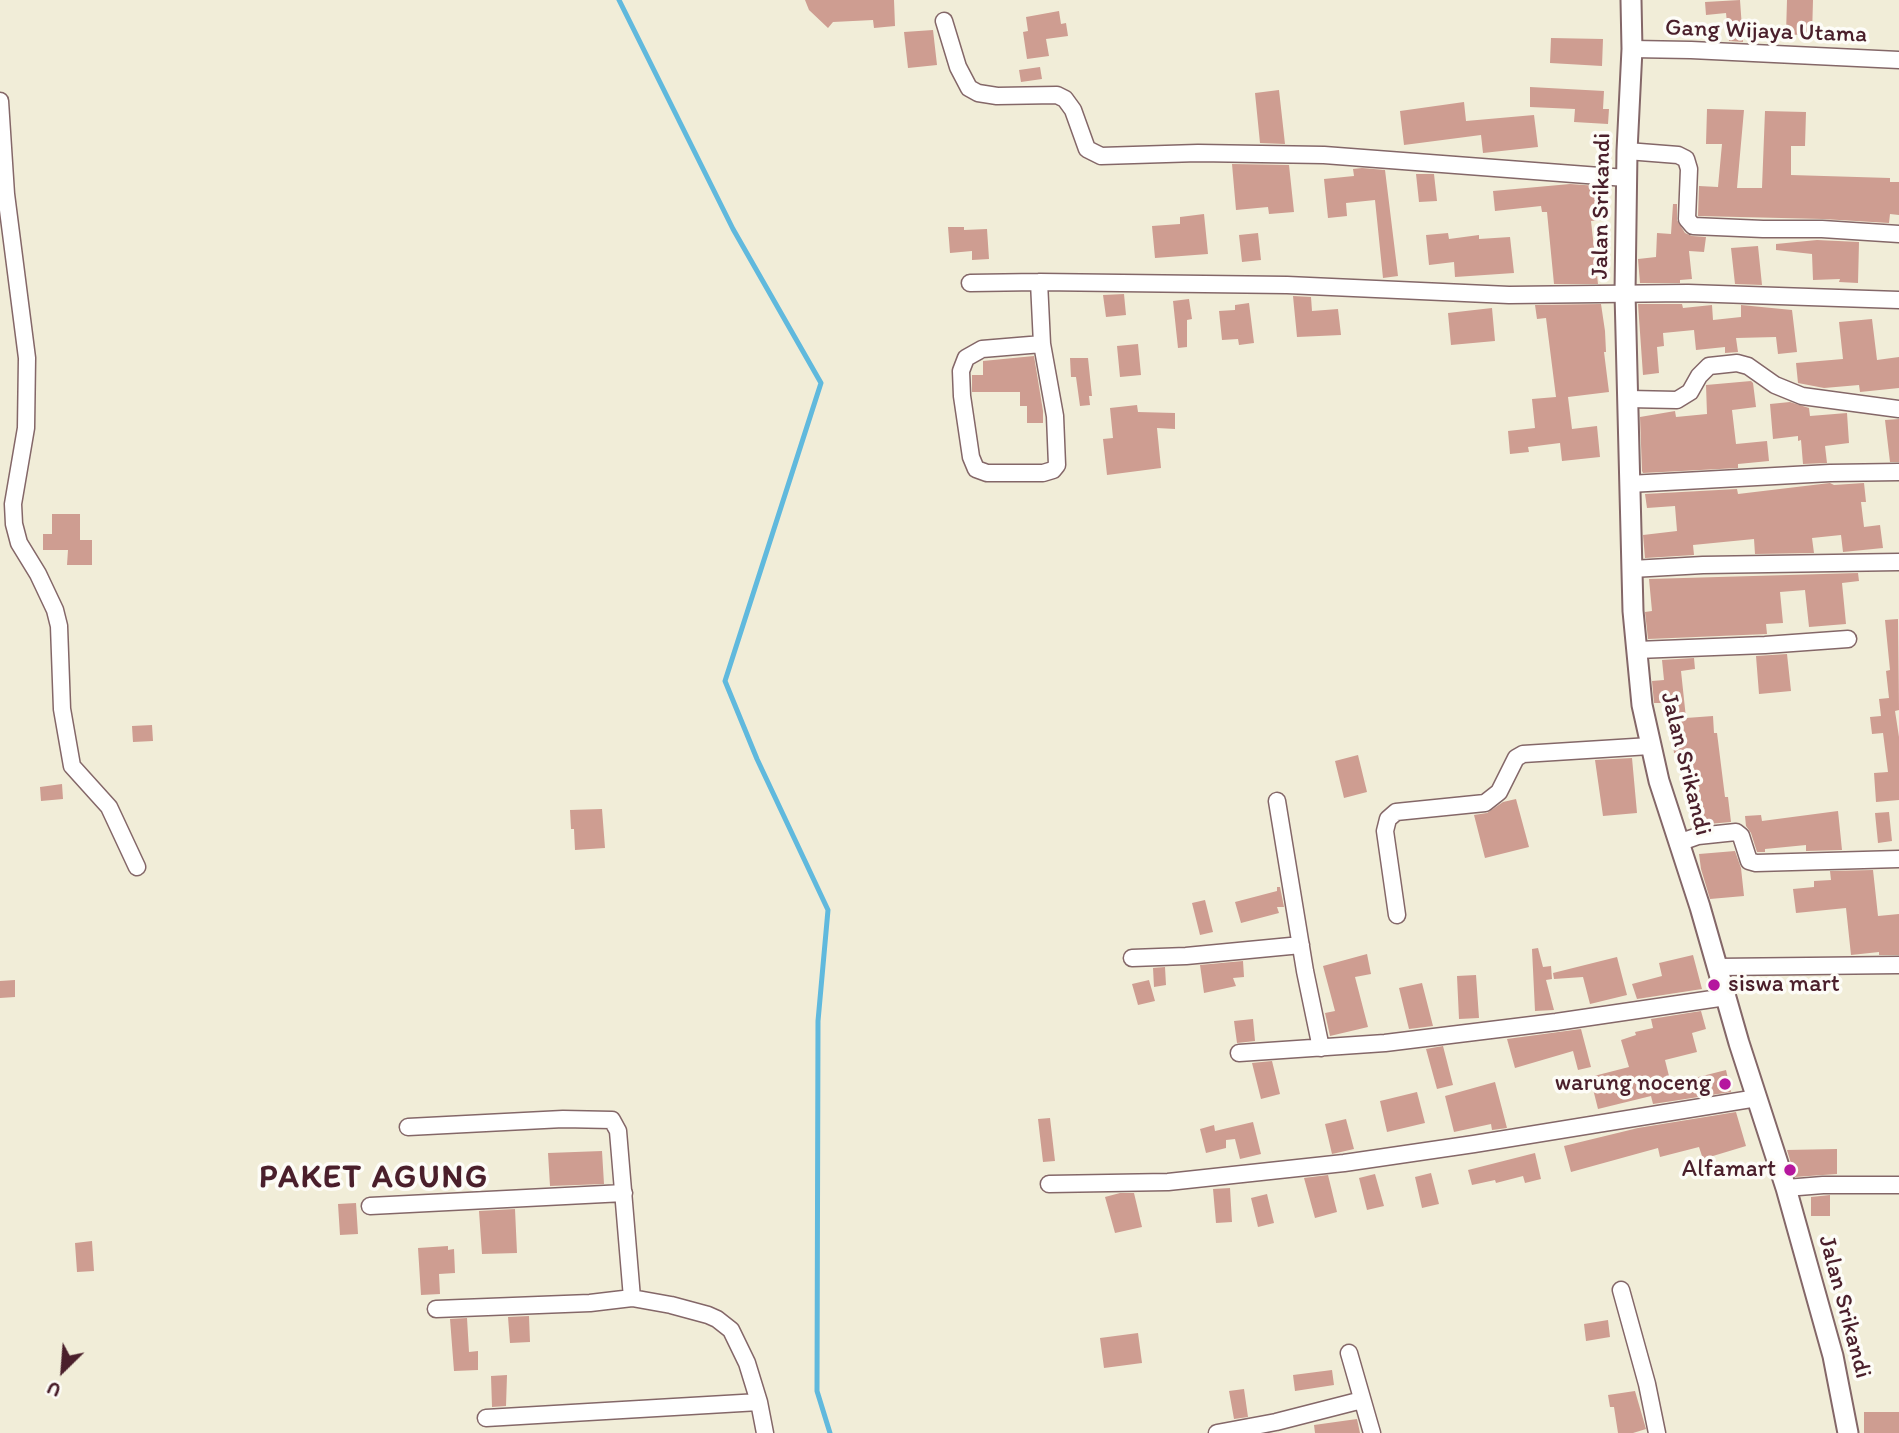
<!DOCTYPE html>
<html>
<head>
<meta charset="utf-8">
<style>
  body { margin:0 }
  #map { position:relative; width:1899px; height:1433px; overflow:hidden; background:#f1edd8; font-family:Itim,sans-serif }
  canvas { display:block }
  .north { position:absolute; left:28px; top:1335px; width:70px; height:70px; -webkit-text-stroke:5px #fdfcf7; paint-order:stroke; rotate:205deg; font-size:19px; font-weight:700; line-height:28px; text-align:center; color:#4a1f2b }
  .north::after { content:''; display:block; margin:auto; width:24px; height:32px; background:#4a1f2b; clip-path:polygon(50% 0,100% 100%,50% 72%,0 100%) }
</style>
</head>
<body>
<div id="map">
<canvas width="1899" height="1433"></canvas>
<div class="north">U</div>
</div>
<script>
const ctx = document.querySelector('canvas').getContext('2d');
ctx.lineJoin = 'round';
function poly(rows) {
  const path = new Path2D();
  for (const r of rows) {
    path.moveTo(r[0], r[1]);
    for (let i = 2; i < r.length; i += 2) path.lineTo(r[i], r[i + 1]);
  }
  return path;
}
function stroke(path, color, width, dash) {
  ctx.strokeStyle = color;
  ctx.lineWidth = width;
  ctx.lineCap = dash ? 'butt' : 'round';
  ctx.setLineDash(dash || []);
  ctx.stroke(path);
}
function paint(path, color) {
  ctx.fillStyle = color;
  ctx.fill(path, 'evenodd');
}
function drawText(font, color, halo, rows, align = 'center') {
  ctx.font = font + ' Itim,sans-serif';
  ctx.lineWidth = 7;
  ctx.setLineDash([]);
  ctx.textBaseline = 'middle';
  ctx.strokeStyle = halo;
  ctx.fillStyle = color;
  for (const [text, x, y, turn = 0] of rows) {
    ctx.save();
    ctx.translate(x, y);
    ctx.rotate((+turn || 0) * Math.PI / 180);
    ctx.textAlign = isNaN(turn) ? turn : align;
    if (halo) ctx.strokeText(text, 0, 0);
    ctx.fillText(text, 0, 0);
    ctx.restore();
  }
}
stroke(poly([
  [619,0,733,229,821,383,725,681,757,759,828,910,818,1021,817,1391,830,1433]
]), '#60b9dd', 5);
paint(poly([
  [805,0,894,0,895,26,874,28,873,20,833,22,828,28,809,10],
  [1740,0,1743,42,1729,41,1726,13,1706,15,1705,2],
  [1787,0,1813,0,1812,36,1786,34],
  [1059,11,1061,24,1066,23,1068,36,1046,39,1049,56,1027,59,1023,32,1028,31,1026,17],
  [933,30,937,65,908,68,904,32],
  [1551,38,1603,39,1602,66,1550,63],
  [1040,67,1042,79,1021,82,1019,70],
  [1530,87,1604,91,1603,109,1609,109,1608,124,1574,122,1575,109,1530,107],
  [1279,90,1285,144,1260,143,1255,93],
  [1464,102,1466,121,1534,115,1538,147,1483,153,1481,135,1404,145,1400,111],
  [1707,109,1744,110,1737,188,1762,188,1765,111,1806,112,1805,146,1791,146,1791,175,1890,178,1890,182,1899,182,1899,215,1890,214,1889,223,1823,219,1698,216,1699,186,1718,187,1722,144,1706,144],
  [1232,164,1289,165,1294,212,1269,214,1268,207,1236,210],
  [1362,168,1385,170,1398,276,1383,278,1375,200,1346,203,1347,216,1328,218,1324,179,1354,176,1353,169],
  [1416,174,1434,174,1437,201,1419,202],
  [1570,184,1598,186,1601,220,1591,221,1598,284,1554,284,1547,212,1542,212,1541,206,1495,211,1493,191],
  [1673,204,1677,204,1677,220,1685,233,1692,236,1706,237,1704,252,1689,251,1692,279,1680,280,1680,283,1640,283,1638,259,1656,257,1657,233,1671,234],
  [1204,214,1208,254,1155,258,1152,226,1180,224,1180,217],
  [948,227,964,227,964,230,987,229,989,259,972,260,972,251,950,253],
  [1258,233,1261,260,1242,262,1239,235],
  [1448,233,1449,239,1479,235,1479,239,1510,237,1514,273,1455,277,1454,262,1429,265,1426,235],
  [1817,240,1859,242,1858,283,1839,282,1840,279,1813,280,1812,254,1776,250,1776,244],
  [1758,246,1762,285,1735,284,1731,248],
  [1124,294,1126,315,1106,317,1103,295],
  [1293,296,1311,297,1312,311,1338,309,1341,335,1297,337],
  [1189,299,1192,319,1187,320,1187,347,1178,348,1173,301],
  [1249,303,1254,343,1239,345,1238,339,1222,340,1219,311,1235,310,1235,305],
  [1601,304,1605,331,1606,352,1604,352,1609,392,1568,397,1572,429,1597,426,1600,457,1562,461,1560,443,1528,447,1529,452,1510,454,1508,431,1535,428,1532,399,1556,397,1546,318,1537,319,1535,305],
  [1638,304,1682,304,1683,308,1712,305,1713,320,1741,317,1741,305,1792,310,1797,352,1778,354,1776,337,1736,338,1738,352,1725,353,1725,347,1696,350,1694,330,1663,333,1664,346,1657,347,1659,373,1643,375],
  [1492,308,1495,341,1451,345,1448,313],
  [1872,319,1877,360,1899,357,1899,388,1860,392,1859,385,1824,388,1798,383,1796,363,1843,359,1839,322],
  [1138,344,1141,375,1120,377,1117,346],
  [1034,356,1043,411,1043,423,1027,423,1027,406,1020,406,1020,392,972,392,972,375,983,375,983,361],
  [1070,358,1088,358,1092,396,1089,396,1090,405,1080,406,1076,377,1071,377],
  [1751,381,1753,383,1756,407,1732,410,1736,444,1767,441,1769,461,1738,464,1738,468,1643,473,1642,471,1640,417,1675,411,1676,417,1707,414,1706,385],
  [1790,402,1809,408,1810,416,1847,413,1849,443,1825,446,1827,463,1803,464,1801,440,1798,441,1798,436,1773,439,1770,404],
  [1137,405,1138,412,1175,413,1175,429,1157,428,1161,468,1107,475,1103,439,1113,438,1110,408],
  [1899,419,1899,462,1890,462,1885,420],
  [1830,483,1834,485,1864,483,1866,502,1861,502,1864,527,1880,525,1883,548,1843,552,1841,535,1812,538,1814,553,1755,554,1754,539,1693,545,1694,555,1645,558,1643,535,1677,531,1675,506,1647,508,1645,494,1737,489,1738,494],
  [52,514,80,514,80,540,92,540,92,565,67,565,68,550,43,550,43,534,52,534],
  [1858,573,1859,581,1842,583,1846,624,1809,627,1805,590,1780,592,1783,623,1766,624,1767,634,1648,639,1645,612,1652,611,1649,579],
  [1898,619,1899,710,1895,711,1899,737,1899,800,1876,802,1874,773,1888,772,1883,733,1872,734,1870,717,1881,716,1879,699,1889,698,1886,671,1890,670,1885,620],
  [1787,654,1791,691,1759,694,1756,656],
  [1694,658,1695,669,1681,671,1686,718,1713,716,1714,733,1717,733,1725,797,1728,797,1731,822,1697,825,1691,767,1689,767,1687,753,1674,753,1669,703,1654,703,1652,681,1664,680,1662,660],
  [152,725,153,741,133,742,132,726],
  [1358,755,1367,792,1344,798,1335,761],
  [1632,758,1637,813,1603,816,1595,760],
  [62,784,63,799,41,801,40,787],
  [1516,799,1529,847,1485,858,1474,815,1487,813,1503,802],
  [602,809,605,848,575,850,574,829,571,829,570,810],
  [1838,811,1842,850,1806,851,1806,845,1765,849,1765,852,1757,852,1751,833,1746,826,1745,816,1761,815,1762,821],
  [1889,812,1892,841,1878,843,1875,813],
  [1735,851,1741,868,1744,896,1710,899,1701,869,1699,854],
  [1873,870,1878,916,1899,914,1899,955,1879,955,1879,952,1851,955,1846,908,1796,913,1793,889,1814,887,1814,881,1831,880,1830,871],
  [1277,887,1280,887,1284,907,1277,907,1279,913,1241,923,1235,902,1277,891],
  [1205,900,1213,932,1200,935,1192,903],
  [1538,948,1543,967,1551,966,1552,979,1546,980,1554,1010,1535,1011,1532,949],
  [1367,954,1371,974,1355,977,1368,1027,1330,1036,1325,1013,1335,1011,1323,966],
  [1693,955,1702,989,1637,999,1632,984,1662,976,1659,963],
  [1617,957,1627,995,1590,1004,1583,977,1554,979,1553,973],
  [1243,961,1244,977,1233,978,1236,986,1204,993,1200,965],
  [1165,967,1166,985,1154,987,1153,968],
  [1476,975,1479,1018,1459,1019,1457,976],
  [15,980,15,997,0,998,0,981],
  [1149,980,1155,1001,1138,1005,1132,984],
  [1422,983,1433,1026,1409,1029,1399,988],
  [1701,1011,1706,1029,1692,1033,1697,1052,1665,1060,1671,1084,1726,1070,1731,1092,1653,1104,1651,1096,1598,1109,1590,1077,1629,1067,1621,1040,1636,1035,1635,1032,1653,1028,1651,1019],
  [1253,1019,1255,1041,1237,1043,1234,1021],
  [1581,1029,1591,1067,1578,1070,1573,1051,1515,1068,1507,1039],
  [1443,1046,1453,1085,1437,1089,1426,1049],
  [1272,1061,1280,1094,1261,1099,1252,1063],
  [1495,1082,1507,1128,1492,1130,1491,1124,1454,1132,1445,1096],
  [1417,1092,1425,1123,1387,1132,1380,1101],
  [1736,1112,1746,1146,1703,1159,1699,1147,1660,1157,1658,1148,1571,1172,1564,1146,1638,1128],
  [1050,1118,1055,1161,1043,1162,1038,1119],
  [1346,1119,1354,1149,1332,1154,1325,1124],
  [1253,1122,1261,1154,1240,1159,1235,1139,1226,1140,1226,1148,1206,1153,1200,1129,1214,1125,1215,1131],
  [1837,1149,1837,1174,1795,1177,1787,1150],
  [602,1151,604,1184,550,1186,548,1153],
  [1535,1153,1541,1179,1525,1183,1523,1176,1496,1183,1495,1180,1472,1185,1468,1170],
  [1431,1173,1439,1204,1422,1208,1415,1177],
  [1375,1174,1384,1206,1367,1210,1359,1178],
  [1328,1175,1337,1212,1315,1218,1304,1178],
  [1230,1188,1232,1222,1216,1223,1213,1189],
  [1120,1193,1134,1193,1142,1227,1115,1233,1105,1197],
  [1267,1194,1274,1223,1258,1227,1251,1198],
  [1830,1195,1830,1216,1811,1216,1811,1197],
  [356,1203,358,1234,340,1235,338,1204],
  [515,1209,517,1253,482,1254,479,1211],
  [92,1241,94,1271,77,1272,75,1243],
  [448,1246,448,1250,454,1249,455,1273,439,1274,440,1294,421,1295,418,1248],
  [529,1316,530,1342,510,1343,508,1317],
  [467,1318,469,1352,478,1351,478,1370,454,1371,450,1319],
  [1608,1320,1610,1337,1586,1341,1584,1324],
  [1138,1333,1142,1363,1104,1368,1100,1338],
  [1332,1370,1334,1385,1295,1391,1293,1375],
  [507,1375,506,1406,492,1407,491,1376],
  [1244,1389,1248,1417,1234,1419,1229,1391],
  [1635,1391,1646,1429,1633,1433,1618,1433,1614,1407,1610,1407,1608,1395],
  [1864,1412,1899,1412,1899,1433,1864,1433],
  [1357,1419,1360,1433,1315,1433,1314,1425]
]), '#ce9d91');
const minor = poly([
  [944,21,958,67,969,88,978,93,997,96,1057,95,1065,99,1073,110,1087,149,1101,156,1198,153,1324,155,1626,178],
  [1632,49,1691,50,1899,60],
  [0,101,6,194,27,358,26,428,13,504,14,524,19,543,38,574,55,610,59,626,62,709,72,766,109,807,137,867],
  [1627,151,1678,155,1686,159,1689,169,1687,219,1693,226,1763,229,1822,229,1899,234],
  [1039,282,1042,344,1055,416,1057,465,1053,470,1043,473,987,473,976,469,971,457,962,396,961,371,966,358,982,349,1042,344],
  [970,283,1039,282,1287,285,1509,295,1688,293,1899,300],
  [1629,399,1677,400,1690,392,1699,376,1709,366,1737,363,1748,366,1775,385,1802,396,1899,409],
  [1629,484,1830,473,1899,472],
  [1632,569,1703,565,1899,562],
  [1637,650,1765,645,1848,639],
  [1277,801,1305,971,1321,1048],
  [1678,843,1698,836,1736,832,1741,836,1749,861,1756,863,1899,859],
  [1397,915,1385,831,1388,819,1396,812,1485,803,1499,792,1516,758,1523,754,1650,746],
  [1132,958,1186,956,1301,945],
  [1718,967,1899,965],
  [1239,1053,1385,1043,1556,1022,1726,997],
  [408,1127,563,1119,612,1120,618,1131,632,1298,671,1305,708,1315,717,1319,731,1330,747,1363,759,1402,765,1433],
  [1049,1184,1168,1182,1344,1163,1474,1144,1757,1098],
  [1786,1188,1823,1185,1899,1185],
  [370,1206,624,1193],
  [1621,1290,1647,1384,1657,1433],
  [436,1309,590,1303,632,1298],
  [1349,1353,1372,1433],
  [486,1418,759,1402],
  [1217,1433,1276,1422,1362,1400]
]);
const tertiary = poly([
  [1631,0,1632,49,1627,151,1625,293,1633,611,1642,705,1659,781,1700,907,1739,1043,1786,1188,1833,1356,1848,1433]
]);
stroke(minor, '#846768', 19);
stroke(tertiary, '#846768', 23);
stroke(minor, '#fff', 16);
stroke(tertiary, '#fff', 19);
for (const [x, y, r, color] of [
  [1714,985,7,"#b5179e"],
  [1725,1084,7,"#b5179e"],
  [1790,1170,7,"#b5179e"]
]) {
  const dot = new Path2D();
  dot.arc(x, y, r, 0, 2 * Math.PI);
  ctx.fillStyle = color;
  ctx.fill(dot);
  stroke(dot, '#fdfcf7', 2.5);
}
drawText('24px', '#4a1f2b', '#fdfcf7', [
  ["Gang Wijaya Utama",1766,32,2],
  ["Jalan Srikandi",1602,206,-89],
  ["Jalan Srikandi",1685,764,76],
  ["Jalan Srikandi",1844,1307,75]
]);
drawText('24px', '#4a1f2b', '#fdfcf7', [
  ["siswa mart",1728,985,"left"],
  ["warung noceng",1711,1084],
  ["Alfamart",1776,1170]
], 'right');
ctx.letterSpacing = '2px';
drawText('bold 32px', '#4a1f2b', '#fdfcf7', [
  ["PAKET AGUNG",374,1179]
]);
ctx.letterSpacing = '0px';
</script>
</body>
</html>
